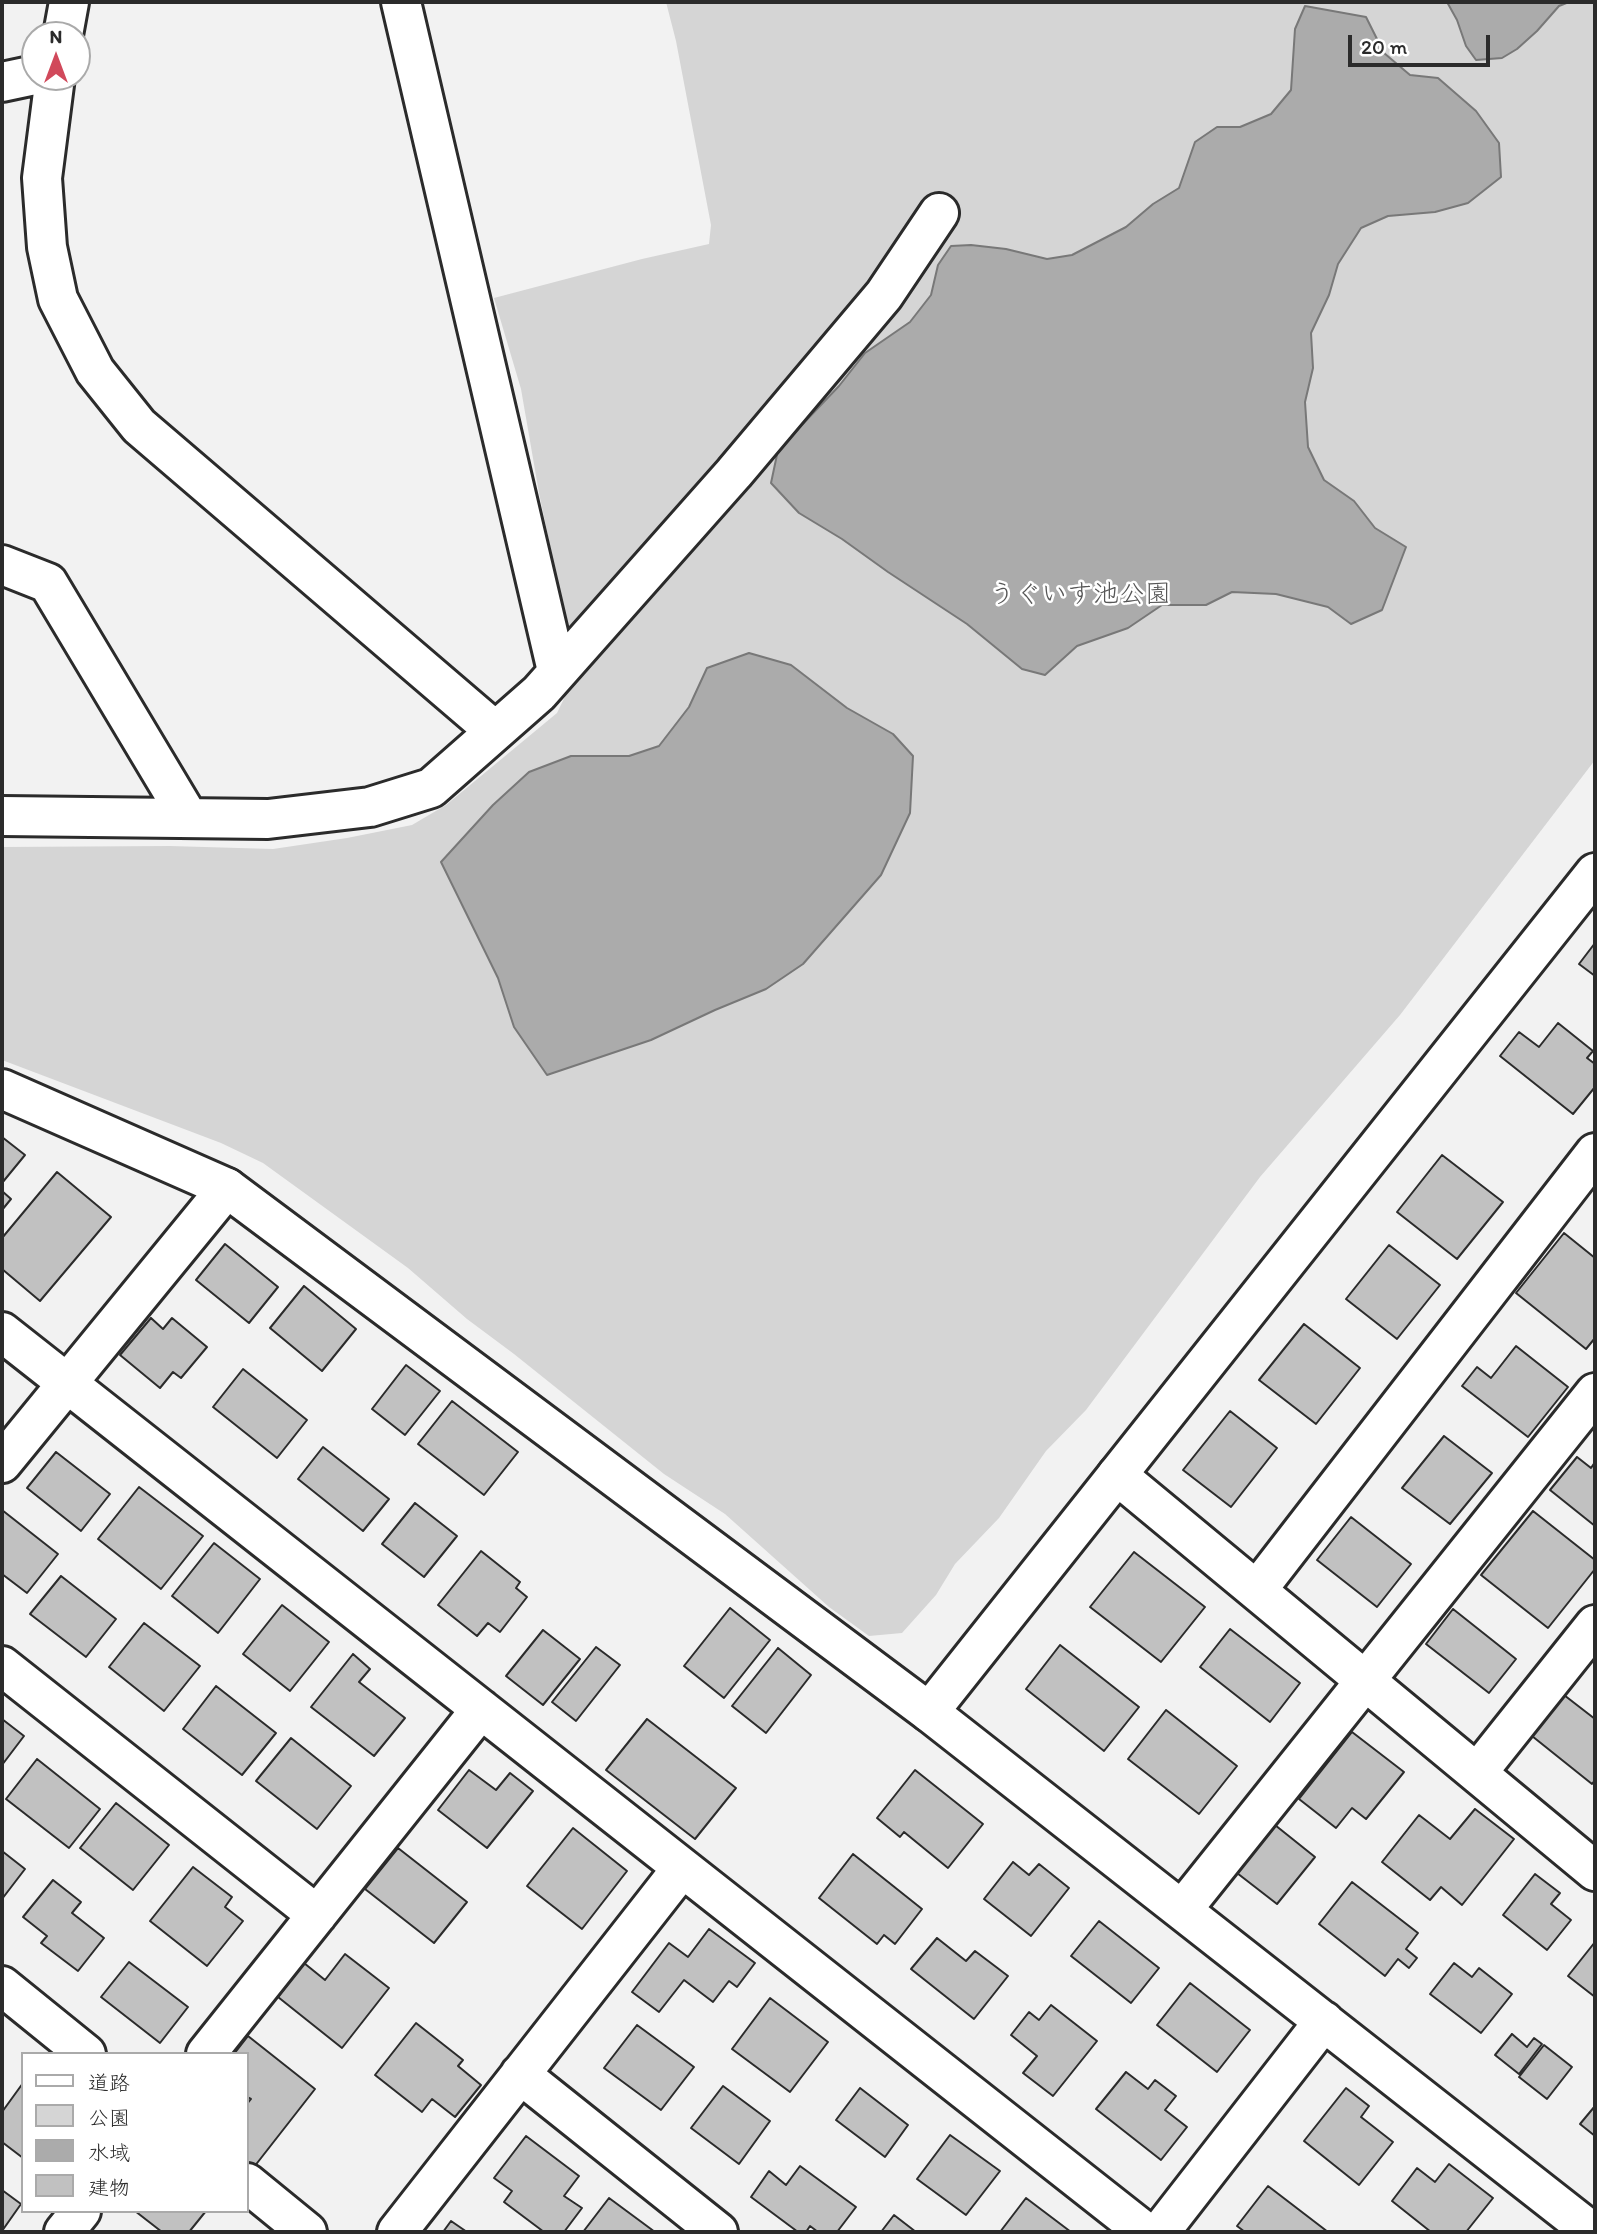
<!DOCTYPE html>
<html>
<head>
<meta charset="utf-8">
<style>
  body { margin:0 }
  #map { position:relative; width:1597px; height:2234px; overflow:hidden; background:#f2f2f2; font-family:Itim,"Klee One",sans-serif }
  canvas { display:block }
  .frame { position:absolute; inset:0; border:4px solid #2b2b2b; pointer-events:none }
  .legend { position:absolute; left:21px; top:2052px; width:228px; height:161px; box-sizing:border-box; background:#fff; border:2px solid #aaa; margin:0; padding:9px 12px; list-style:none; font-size:21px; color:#2b2b2b }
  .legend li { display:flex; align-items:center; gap:14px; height:35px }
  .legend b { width:35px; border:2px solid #aaa }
  .north { position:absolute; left:21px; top:21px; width:70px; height:70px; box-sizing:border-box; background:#fff; border:2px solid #aaa; border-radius:50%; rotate:0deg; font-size:19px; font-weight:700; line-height:28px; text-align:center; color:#2b2b2b }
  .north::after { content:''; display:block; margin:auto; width:24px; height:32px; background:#d1495b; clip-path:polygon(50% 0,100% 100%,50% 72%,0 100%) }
  .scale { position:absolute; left:1348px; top:35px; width:142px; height:32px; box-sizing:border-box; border:4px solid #2b2b2b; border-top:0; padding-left:9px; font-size:21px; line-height:24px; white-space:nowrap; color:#2b2b2b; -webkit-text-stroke:5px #fff; paint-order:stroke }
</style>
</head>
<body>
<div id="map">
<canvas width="1597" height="2234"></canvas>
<div class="frame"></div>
<ul class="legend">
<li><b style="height:9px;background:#fff"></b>道路</li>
<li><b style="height:19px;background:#d5d5d5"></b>公園</li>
<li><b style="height:19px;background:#ababab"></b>水域</li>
<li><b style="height:19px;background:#c1c1c1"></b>建物</li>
</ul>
<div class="north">N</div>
<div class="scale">20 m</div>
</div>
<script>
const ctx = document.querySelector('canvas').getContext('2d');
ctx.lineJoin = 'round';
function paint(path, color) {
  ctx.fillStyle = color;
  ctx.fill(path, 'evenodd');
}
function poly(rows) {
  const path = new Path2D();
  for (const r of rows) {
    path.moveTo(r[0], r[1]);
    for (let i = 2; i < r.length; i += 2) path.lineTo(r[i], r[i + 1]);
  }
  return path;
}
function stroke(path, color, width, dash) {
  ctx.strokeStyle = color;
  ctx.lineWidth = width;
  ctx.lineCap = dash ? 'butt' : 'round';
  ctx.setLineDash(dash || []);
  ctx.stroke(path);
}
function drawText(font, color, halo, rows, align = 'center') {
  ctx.font = font + ' Itim,"Klee One",sans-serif';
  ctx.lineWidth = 5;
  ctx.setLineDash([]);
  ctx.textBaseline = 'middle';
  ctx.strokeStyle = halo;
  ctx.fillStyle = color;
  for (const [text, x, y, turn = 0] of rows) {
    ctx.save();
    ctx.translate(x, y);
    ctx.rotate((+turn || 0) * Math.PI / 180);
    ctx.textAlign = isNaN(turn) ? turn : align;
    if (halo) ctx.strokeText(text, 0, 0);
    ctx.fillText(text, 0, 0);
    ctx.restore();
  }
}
paint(poly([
  [666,2,1595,2,1595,760,1400,1015,1260,1177,1086,1410,1046,1451,999,1518,955,1564,936,1595,902,1633,869,1636,829,1607,725,1514,664,1474,514,1354,467,1319,408,1268,263,1163,221,1143,2,1060,2,847,170,846,273,849,347,838,412,825,446,805,557,713,574,678,570,642,539,493,521,389,494,298,642,259,709,244,711,225,676,41]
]), '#d5d5d5');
const water = poly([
  [1447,2,1569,2,1559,6,1537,31,1517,49,1502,58,1476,60,1466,46,1457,20,1447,2],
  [1305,6,1366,17,1384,53,1410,75,1438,78,1476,111,1499,143,1501,177,1468,203,1435,212,1388,216,1361,228,1338,264,1329,295,1311,333,1313,368,1305,402,1308,447,1324,480,1354,501,1375,528,1406,547,1382,610,1351,624,1328,607,1276,594,1232,592,1206,605,1162,605,1128,628,1077,646,1045,675,1022,669,967,624,888,572,842,539,799,513,771,483,778,450,839,386,865,353,910,322,931,295,938,265,951,246,971,245,1006,249,1047,259,1072,255,1126,227,1153,204,1179,188,1195,142,1217,127,1240,127,1271,114,1291,90,1295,29,1305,6],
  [749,653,791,665,847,708,893,734,913,756,910,813,881,875,803,964,766,989,715,1010,651,1040,547,1075,514,1027,498,978,441,862,493,805,529,772,571,756,629,756,659,746,689,707,707,668,749,653]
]);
paint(water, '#ababab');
stroke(water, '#787878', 2);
const building = poly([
  [1595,943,1595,976,1579,964,1595,943],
  [1558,1023,1593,1051,1587,1058,1595,1064,1595,1087,1573,1114,1500,1056,1519,1032,1539,1047,1558,1023],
  [2,1137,25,1155,2,1183,2,1137],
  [1442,1155,1503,1202,1457,1259,1397,1212,1442,1155],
  [57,1172,111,1217,40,1301,2,1269,2,1238,57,1172],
  [2,1191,11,1199,2,1210,2,1191],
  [1564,1233,1595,1258,1595,1338,1586,1349,1516,1293,1564,1233],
  [225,1244,278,1287,249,1323,196,1280,225,1244],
  [1389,1245,1440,1285,1397,1339,1346,1299,1389,1245],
  [304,1286,356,1329,322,1371,270,1328,304,1286],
  [151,1318,163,1329,172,1318,207,1347,181,1378,173,1372,160,1388,120,1355,151,1318],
  [1304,1324,1360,1368,1316,1424,1259,1380,1304,1324],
  [1516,1346,1568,1387,1528,1437,1462,1386,1477,1367,1491,1378,1516,1346],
  [406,1365,440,1391,405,1435,372,1409,406,1365],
  [243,1369,307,1420,277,1458,213,1407,243,1369],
  [452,1401,518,1452,484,1495,418,1444,452,1401],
  [1230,1411,1277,1448,1231,1507,1183,1470,1230,1411],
  [1444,1436,1492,1473,1450,1524,1402,1488,1444,1436],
  [323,1447,389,1499,363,1531,298,1479,323,1447],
  [56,1452,110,1494,81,1531,27,1488,56,1452],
  [1577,1457,1591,1468,1595,1462,1595,1526,1550,1490,1577,1457],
  [139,1487,203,1536,161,1589,98,1539,139,1487],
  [415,1503,457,1536,424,1577,382,1544,415,1503],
  [2,1510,58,1554,27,1593,2,1574,2,1510],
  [1533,1511,1595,1560,1595,1569,1548,1628,1481,1575,1533,1511],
  [1351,1517,1411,1564,1377,1607,1317,1560,1351,1517],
  [214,1543,260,1579,218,1633,172,1596,214,1543],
  [481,1551,520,1582,516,1588,527,1597,500,1632,488,1623,477,1636,438,1605,481,1551],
  [1134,1552,1205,1607,1161,1662,1090,1607,1134,1552],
  [61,1576,116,1619,86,1657,30,1614,61,1576],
  [282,1605,329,1642,290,1691,243,1654,282,1605],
  [730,1608,770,1640,724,1698,684,1666,730,1608],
  [1453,1609,1516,1659,1489,1693,1426,1644,1453,1609],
  [144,1623,200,1666,164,1711,109,1667,144,1623],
  [1230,1629,1300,1683,1270,1722,1200,1667,1230,1629],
  [543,1630,580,1659,543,1705,506,1676,543,1630],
  [1060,1645,1139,1707,1104,1751,1026,1689,1060,1645],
  [596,1647,620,1665,576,1721,552,1702,596,1647],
  [778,1648,811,1675,766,1733,732,1706,778,1648],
  [353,1654,370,1669,359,1682,405,1718,374,1756,311,1707,353,1654],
  [216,1686,276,1733,242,1775,183,1729,216,1686],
  [1564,1695,1595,1719,1595,1780,1592,1784,1532,1736,1564,1695],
  [1166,1710,1237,1766,1199,1814,1128,1759,1166,1710],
  [2,1719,24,1736,2,1765,2,1719],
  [647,1719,736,1788,695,1839,606,1770,647,1719],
  [1352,1732,1404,1772,1366,1819,1352,1808,1336,1828,1299,1799,1352,1732],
  [291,1738,351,1786,317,1829,256,1781,291,1738],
  [37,1759,100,1809,69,1848,6,1799,37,1759],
  [469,1770,496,1790,510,1773,533,1791,487,1848,438,1810,469,1770],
  [915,1770,983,1824,948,1868,904,1832,900,1837,877,1818,915,1770],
  [116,1803,169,1845,133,1890,80,1848,116,1803],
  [1475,1809,1514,1839,1462,1905,1441,1887,1430,1900,1382,1862,1419,1815,1450,1839,1475,1809],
  [1275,1825,1315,1857,1277,1904,1237,1873,1275,1825],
  [573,1828,627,1871,582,1929,527,1886,573,1828],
  [398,1848,467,1902,434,1943,365,1889,398,1848],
  [2,1851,25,1869,2,1899,2,1851],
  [853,1854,922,1909,895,1944,884,1935,877,1944,819,1898,853,1854],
  [1013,1862,1029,1875,1039,1864,1069,1888,1031,1936,984,1899,1013,1862],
  [193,1867,232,1897,225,1907,243,1921,207,1966,150,1921,193,1867],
  [1535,1874,1560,1893,1551,1904,1571,1920,1547,1950,1503,1915,1535,1874],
  [53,1880,81,1902,72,1913,104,1938,78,1971,41,1943,47,1936,23,1917,53,1880],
  [1352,1882,1418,1933,1406,1949,1417,1958,1409,1968,1398,1959,1385,1976,1319,1924,1352,1882],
  [1099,1921,1159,1968,1131,2003,1071,1956,1099,1921],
  [709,1929,755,1963,737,1987,729,1981,713,2002,684,1980,659,2012,632,1992,669,1943,688,1957,709,1929],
  [937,1938,966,1961,975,1951,1008,1976,974,2019,911,1969,937,1938],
  [1595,1942,1595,1997,1568,1976,1595,1942],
  [345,1954,389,1988,342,2048,278,1997,304,1963,325,1980,345,1954],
  [129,1962,188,2007,160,2043,101,1997,129,1962],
  [1454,1963,1472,1977,1479,1968,1512,1994,1481,2033,1430,1994,1454,1963],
  [1190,1983,1250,2030,1217,2072,1157,2025,1190,1983],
  [770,1998,828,2042,790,2092,732,2049,770,1998],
  [1051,2005,1097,2041,1053,2096,1023,2073,1037,2056,1011,2035,1029,2012,1039,2020,1051,2005],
  [416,2023,463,2060,458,2066,481,2085,455,2117,432,2099,422,2112,375,2075,416,2023],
  [637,2025,694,2067,661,2110,604,2068,637,2025],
  [1512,2034,1527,2047,1534,2038,1542,2044,1519,2074,1495,2055,1512,2034],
  [248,2036,315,2089,254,2167,247,2161,247,2104,251,2099,247,2097,247,2054,234,2054,248,2036],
  [1544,2045,1572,2067,1547,2099,1519,2077,1544,2045],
  [1126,2072,1148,2089,1155,2080,1176,2096,1165,2110,1187,2127,1161,2160,1096,2109,1126,2072],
  [23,2083,23,2158,2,2142,2,2112,23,2083],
  [723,2086,770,2121,739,2164,691,2128,723,2086],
  [860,2088,908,2125,885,2157,836,2120,860,2088],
  [1346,2088,1369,2106,1361,2117,1393,2142,1359,2185,1304,2141,1346,2088],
  [1595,2106,1595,2136,1580,2124,1595,2106],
  [950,2135,1000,2171,966,2215,917,2179,950,2135],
  [526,2136,579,2176,564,2196,582,2208,564,2232,544,2232,504,2202,512,2191,494,2178,526,2136],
  [1449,2164,1493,2198,1466,2232,1431,2232,1392,2201,1417,2168,1435,2182,1449,2164],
  [800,2166,856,2207,837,2232,818,2232,810,2226,806,2232,798,2232,751,2197,769,2171,786,2185,800,2166],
  [1268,2186,1328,2232,1245,2232,1237,2226,1268,2186],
  [2,2190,21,2204,2,2231,2,2190],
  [609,2198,655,2232,583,2232,609,2198],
  [1026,2198,1071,2232,1000,2232,1026,2198],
  [135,2211,206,2211,189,2232,162,2232,135,2211],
  [894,2215,916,2232,881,2232,894,2215],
  [451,2221,467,2232,443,2232,451,2221]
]);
paint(building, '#c1c1c1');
stroke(building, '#2b2b2b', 2);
const minor = poly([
  [401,2,557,671],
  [63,35,69,2],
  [55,77,42,178,47,247,58,299,95,371,139,426,495,731],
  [2,82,35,75],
  [2,565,48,583,188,817],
  [2,816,268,819,370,807,431,788,539,693,734,473,884,295,939,213],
  [2,1332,1145,2232],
  [2,1463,227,1188],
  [1117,1475,1595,1871],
  [1257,1590,1595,1153],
  [2,1666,317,1915],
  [929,1712,1592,2232],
  [1477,1773,1595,1625],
  [1182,1910,1595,1393],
  [2,1986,86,2054],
  [206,2054,481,1709],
  [520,2074,718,2232],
  [247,2183,307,2232],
  [64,2232,81,2211],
  [397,2232,682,1868],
  [1160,2232,1324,2021]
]);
const tertiary = poly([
  [2,1089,227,1188,929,1712,1595,873]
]);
stroke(minor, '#2b2b2b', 44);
stroke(tertiary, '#2b2b2b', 44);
stroke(minor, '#fff', 38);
stroke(tertiary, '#fff', 38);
drawText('26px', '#565656', '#fff', [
  ["うぐいす池公園",1080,595]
]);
</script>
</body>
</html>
